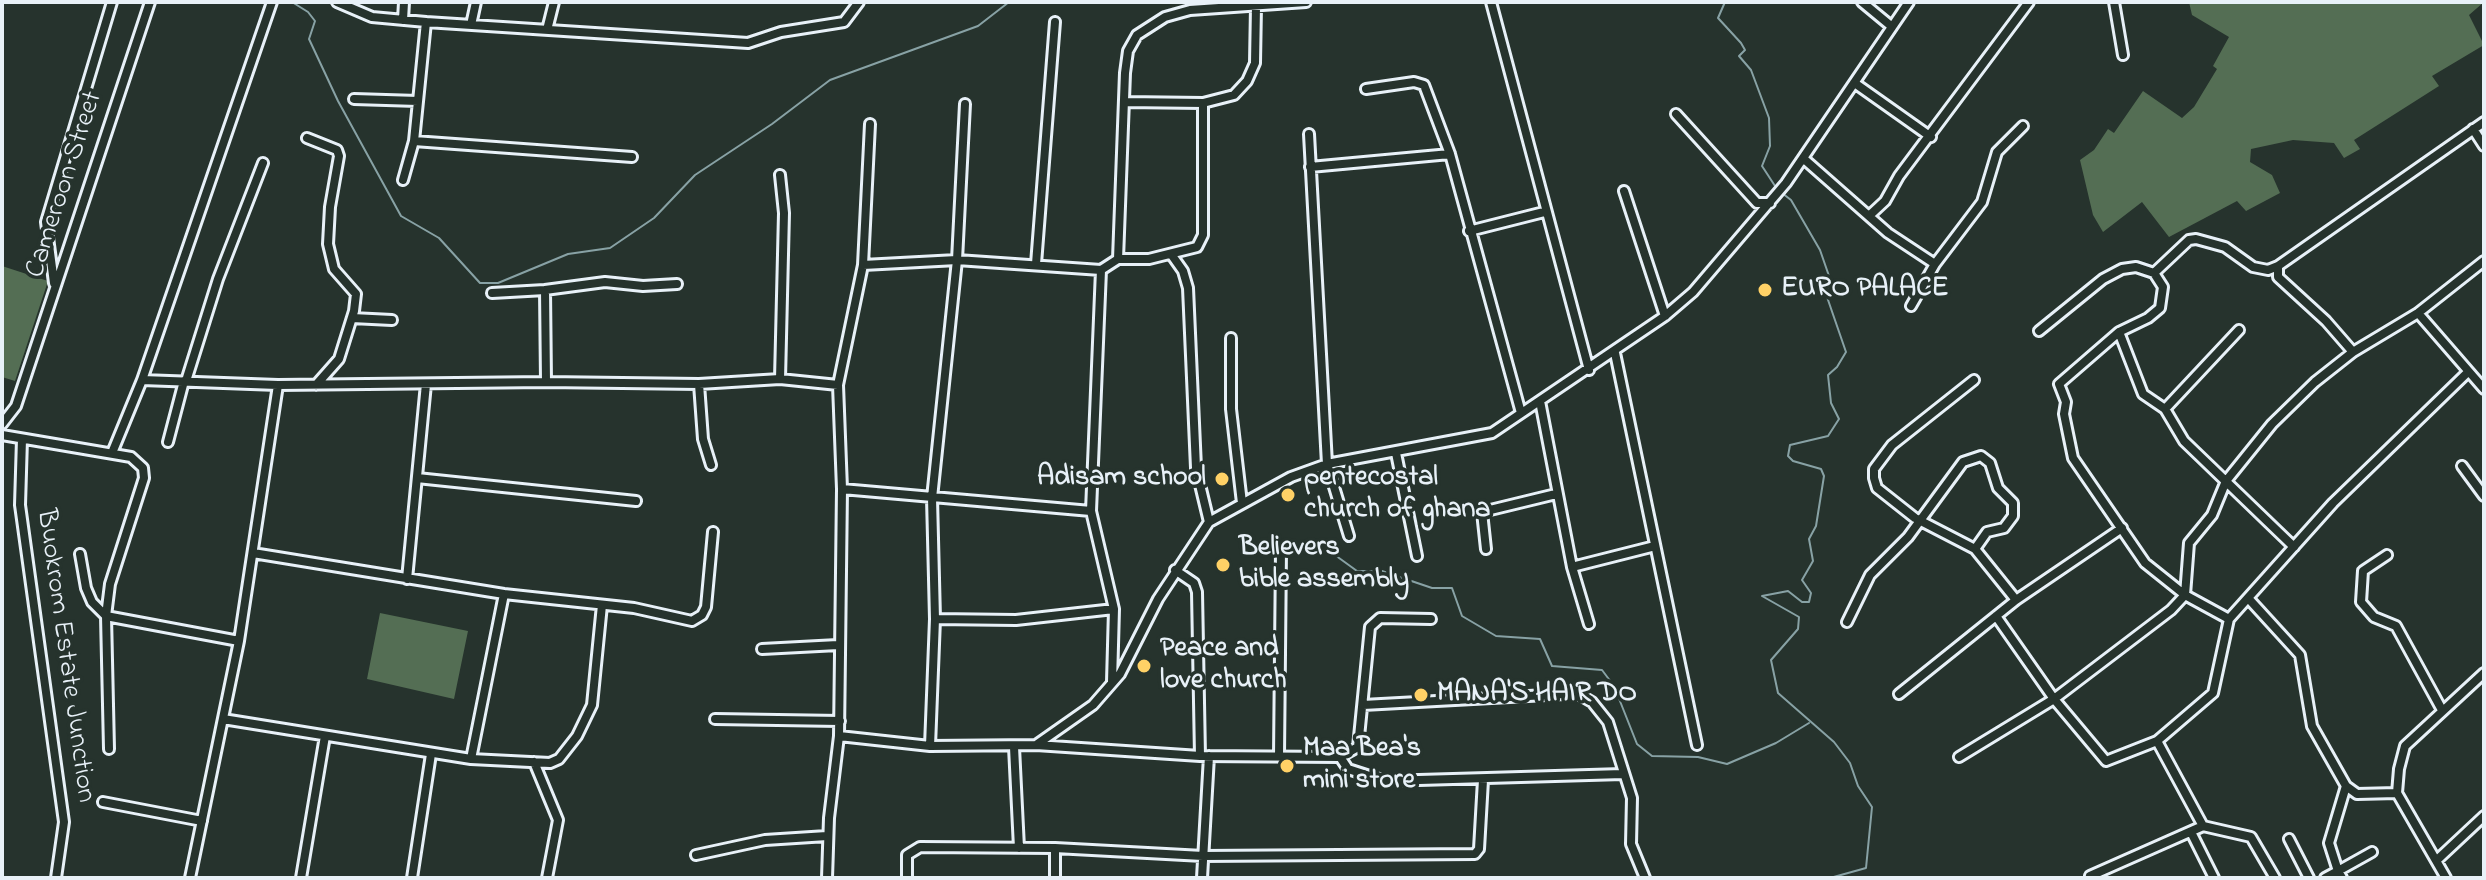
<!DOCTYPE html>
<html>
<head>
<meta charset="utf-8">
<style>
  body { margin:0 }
  #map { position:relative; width:2486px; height:880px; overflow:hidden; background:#26332d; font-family:"Indie Flower",sans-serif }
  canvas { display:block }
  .frame { position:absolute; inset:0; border:4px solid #e8f1f8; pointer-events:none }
</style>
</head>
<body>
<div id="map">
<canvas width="2486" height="880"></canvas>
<div class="frame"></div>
</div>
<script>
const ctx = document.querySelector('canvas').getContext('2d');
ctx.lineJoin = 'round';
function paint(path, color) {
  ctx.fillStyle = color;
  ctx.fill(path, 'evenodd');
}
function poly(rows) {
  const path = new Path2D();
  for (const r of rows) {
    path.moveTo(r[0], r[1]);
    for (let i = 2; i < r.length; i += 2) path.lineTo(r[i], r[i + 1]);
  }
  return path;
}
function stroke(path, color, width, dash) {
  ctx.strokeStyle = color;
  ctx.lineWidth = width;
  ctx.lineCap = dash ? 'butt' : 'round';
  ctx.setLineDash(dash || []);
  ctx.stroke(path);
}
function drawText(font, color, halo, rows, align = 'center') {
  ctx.font = font + ' "Indie Flower",sans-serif';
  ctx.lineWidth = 7;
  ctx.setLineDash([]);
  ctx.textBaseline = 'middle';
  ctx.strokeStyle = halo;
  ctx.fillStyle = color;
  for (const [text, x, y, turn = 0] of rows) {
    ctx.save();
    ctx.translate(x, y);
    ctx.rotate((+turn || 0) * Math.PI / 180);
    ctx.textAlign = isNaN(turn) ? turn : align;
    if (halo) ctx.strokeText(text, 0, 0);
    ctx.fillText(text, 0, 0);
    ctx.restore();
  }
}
paint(poly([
  [2189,2,2484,2,2469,15,2484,45,2432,76,2439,86,2354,140,2360,149,2344,158,2334,143,2293,140,2251,149,2250,162,2272,175,2280,193,2246,211,2237,201,2169,237,2142,202,2103,232,2093,215,2080,160,2094,150,2108,129,2114,133,2143,91,2182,118,2194,107,2217,69,2213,66,2229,37,2192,15],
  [2,266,48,281,15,381,2,377],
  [380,613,468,631,454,699,367,679]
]), '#546e54');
stroke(poly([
  [292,2,308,12,315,21,309,39,338,101,401,216,439,238,480,283,498,283,568,254,610,248,654,218,695,175,772,124,830,80,978,26,1009,2],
  [1725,2,1718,18,1741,43,1745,50,1739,56,1751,70,1769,118,1770,146,1762,166,1777,189],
  [1782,193,1791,200,1820,250,1829,276,1827,297,1846,352,1837,367,1828,375,1831,403,1839,419,1828,436,1790,445,1788,456,1793,461,1821,469,1824,476,1816,526,1809,539,1813,561,1802,580,1811,593,1809,602,1802,602,1788,591,1762,596,1799,617,1798,629,1771,660,1778,693,1834,742,1850,763,1858,786,1872,807,1866,868,1830,878],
  [1328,550,1357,571,1382,571,1432,588,1452,588,1462,616,1496,636,1540,639,1552,666,1602,670,1614,686,1637,744,1652,756,1698,757,1727,764,1776,743,1809,723]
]), '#88a2a5', 2);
const minor = poly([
  [337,2,372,17,426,22,748,43,781,32,844,22,859,2],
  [1491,2,1589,370],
  [1862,2,1891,26],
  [2114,2,2123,55],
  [403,20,404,2],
  [471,25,476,2],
  [547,30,554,2],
  [1856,84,1931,137],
  [1366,89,1414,82,1424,85,1450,154,1521,413],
  [354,99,418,101],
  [1125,102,1203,103,1234,95,1247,81,1255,63,1256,6],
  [1676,114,1757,203,1770,203],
  [2473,129,2484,146],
  [1309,134,1327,464,1349,536],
  [307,138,337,150,339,156,330,207,328,244,334,269,356,294,354,311,339,359,316,385],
  [414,141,632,157],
  [1804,159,1888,233,1935,264,1911,306],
  [1310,167,1450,154],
  [403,180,414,141,426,22],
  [1624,191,1665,316],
  [1870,215,1885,201,1899,176,2029,2],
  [1469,231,1544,212],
  [1171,254,1183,271,1188,288,1196,468,1209,522],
  [1118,259,1125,73,1128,51,1137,35,1165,17,1190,10,1306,2],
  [1036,264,1055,22],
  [1935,264,1982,202,1997,152,2023,126],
  [863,265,957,260,1101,270,1118,259,1149,259,1197,247,1203,235,1203,103],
  [2278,266,2278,277,2326,321,2353,352],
  [1101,270,1091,511,1114,609,1112,682],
  [2154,273,2189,240,2196,239,2225,247,2253,267,2268,270,2278,266,2484,122],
  [54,283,46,222,112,2],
  [492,293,545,290],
  [2418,313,2484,389],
  [352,318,392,320],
  [2039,331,2103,279,2122,269,2136,267,2154,273,2163,287,2160,308,2148,318,2119,332,2143,394,2165,409,2184,441,2294,547],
  [2119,332,2059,384,2066,402,2064,414,2073,458,2145,563,2185,595,2229,619],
  [1231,338,1231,409,1242,503],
  [1615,353,1697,745],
  [780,379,784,213,780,175],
  [142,380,278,385,546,382,699,384,780,379,838,385],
  [186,381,218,279,263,163],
  [546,382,545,290,605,282,643,286,677,284],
  [699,384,703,439,711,465],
  [1540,401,1572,567,1589,624],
  [2165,409,2239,330],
  [2,424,16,406,150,2],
  [2,435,131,457,143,468,144,478,110,584,106,616,109,749],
  [22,439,20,505,64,822,56,878],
  [168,442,184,381],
  [112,453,142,380,272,2],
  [1396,453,1417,556],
  [2462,466,2484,496],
  [417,478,636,501],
  [842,489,1091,511],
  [1486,549,1482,512,1556,494],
  [253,553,504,594,634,608,692,621,702,615,706,607,713,532],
  [80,554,86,588,92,602,106,616,239,641],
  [2387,555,2363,571,2361,602,2374,617,2396,626,2442,710],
  [1572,567,1655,546],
  [1175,570,1194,583,1197,592,1200,756],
  [407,579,426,384],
  [2248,598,2300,655,2312,726,2346,786,2357,794,2397,793],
  [2016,600,2122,528],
  [1996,616,2054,699,2106,761,2157,741,2213,693,2229,619,2333,503,2468,372],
  [935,619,1016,620,1114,609],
  [1847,622,1870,575,1908,537,1963,462,1981,456,1990,463,1998,488,2013,503,2013,516,2004,528,1987,532,1975,549],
  [762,649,838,645],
  [1899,694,2016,600,1975,549,1915,518,1877,488,1874,478,1874,469,1892,445,1974,380],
  [1363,705,1565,694,1580,695,1592,702,1608,722,1632,798,1631,844,1645,878],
  [223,719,471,759,550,763,559,759,577,736,592,705,602,605],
  [715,719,840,721],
  [839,736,930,746,1036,745,1200,756,1340,757,1358,747,1370,627,1380,618,1431,619],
  [1036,745,1093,705,1120,674,1158,599,1209,522,1291,477,1327,464,1492,433,1665,316,1693,292,1786,183,1909,2],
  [930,746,935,619,932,498,957,260,965,104],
  [1014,747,1019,848],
  [1279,756,1281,550],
  [1340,757,1348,769,1385,781,1623,774],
  [1959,757,2054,699,2171,610,2185,595,2189,543,2212,515,2226,481,2272,424,2315,382,2353,352,2418,313,2484,261],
  [471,759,504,594],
  [534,762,558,820,547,878],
  [2346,786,2329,843,2338,871,2372,852],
  [103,802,202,821],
  [2203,826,2251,837,2275,878],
  [2191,832,2214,878],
  [2289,839,2309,878],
  [696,855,765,840,827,836],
  [2437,860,2484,816],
  [2090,876,2203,826,2157,741],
  [190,878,239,641,278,385],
  [301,878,325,736],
  [412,878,431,754],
  [827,878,829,818,839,736,842,489,838,385,863,265,870,124],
  [907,878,907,855,920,847,1055,848,1203,856,1475,854,1479,849,1483,780],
  [1055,878,1055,848],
  [1202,878,1209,756],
  [2325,878,2338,871,2342,878],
  [2446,878,2397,793,2399,769,2405,746,2484,673]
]);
stroke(minor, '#e8f1f8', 14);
stroke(minor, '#26332d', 8);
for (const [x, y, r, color] of [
  [1765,290,8,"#ffd166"],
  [1222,479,8,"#ffd166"],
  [1288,495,8,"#ffd166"],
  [1223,565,8,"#ffd166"],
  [1144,666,8,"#ffd166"],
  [1421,695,8,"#ffd166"],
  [1287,766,8,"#ffd166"]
]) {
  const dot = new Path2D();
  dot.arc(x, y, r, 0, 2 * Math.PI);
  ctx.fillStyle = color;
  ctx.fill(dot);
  stroke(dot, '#26332d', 3);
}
drawText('28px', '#e8f1f8', '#26332d', [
  ["Cameroon Street",66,185,-72],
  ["Buokrom Estate Junction",64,656,82]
]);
drawText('bold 28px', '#e8f1f8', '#26332d', [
  ["EURO PALACE",1781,290],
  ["Adisam school",1206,479,"right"],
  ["pentecostal",1304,479],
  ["church of ghana",1304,511],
  ["Believers",1239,549],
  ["bible assembly",1239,581],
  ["Peace and",1160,650],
  ["love church",1160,682],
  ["MANA'S HAIR DO",1437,695],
  ["Maa Bea's",1303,750],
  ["mini store",1303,782]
], 'left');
</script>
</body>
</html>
